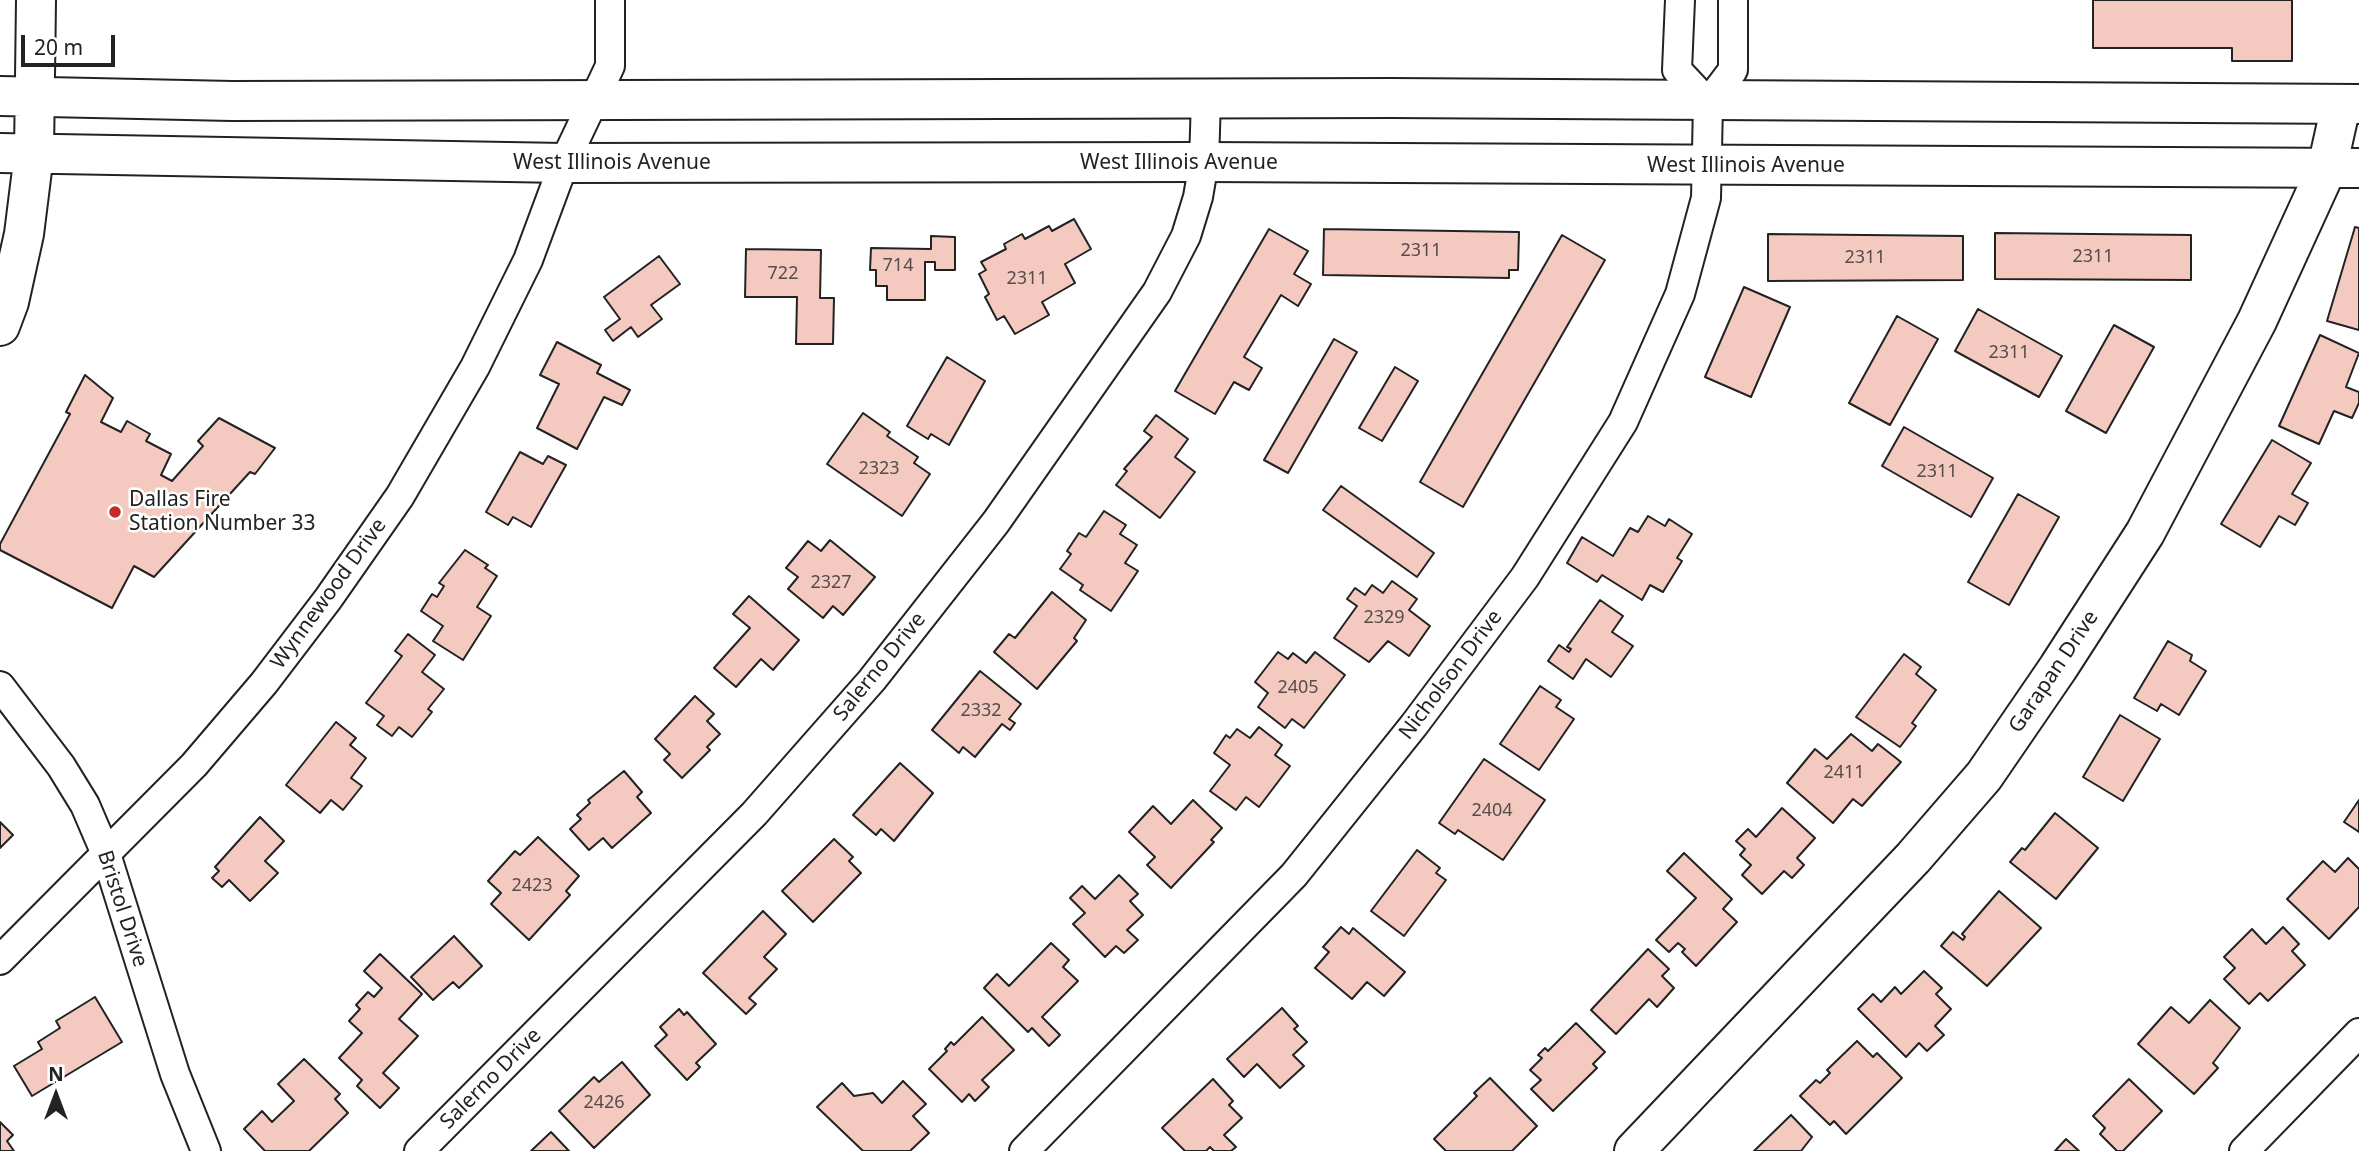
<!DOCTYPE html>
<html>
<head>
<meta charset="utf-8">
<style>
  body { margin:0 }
  #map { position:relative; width:2359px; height:1151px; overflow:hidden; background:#fff; font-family:"Noto Sans",sans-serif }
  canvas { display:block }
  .north { position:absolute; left:21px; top:1060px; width:70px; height:70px; -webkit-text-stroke:5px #fff; paint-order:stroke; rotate:0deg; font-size:19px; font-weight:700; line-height:28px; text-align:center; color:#222 }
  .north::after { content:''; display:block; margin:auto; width:24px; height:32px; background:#222; clip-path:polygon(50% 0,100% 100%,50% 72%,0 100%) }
  .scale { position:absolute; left:21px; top:35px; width:94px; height:32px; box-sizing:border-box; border:4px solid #222; border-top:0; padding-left:9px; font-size:21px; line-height:24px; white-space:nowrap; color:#222; -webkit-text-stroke:5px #fff; paint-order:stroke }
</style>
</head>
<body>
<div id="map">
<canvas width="2359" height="1151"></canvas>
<div class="north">N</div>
<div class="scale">20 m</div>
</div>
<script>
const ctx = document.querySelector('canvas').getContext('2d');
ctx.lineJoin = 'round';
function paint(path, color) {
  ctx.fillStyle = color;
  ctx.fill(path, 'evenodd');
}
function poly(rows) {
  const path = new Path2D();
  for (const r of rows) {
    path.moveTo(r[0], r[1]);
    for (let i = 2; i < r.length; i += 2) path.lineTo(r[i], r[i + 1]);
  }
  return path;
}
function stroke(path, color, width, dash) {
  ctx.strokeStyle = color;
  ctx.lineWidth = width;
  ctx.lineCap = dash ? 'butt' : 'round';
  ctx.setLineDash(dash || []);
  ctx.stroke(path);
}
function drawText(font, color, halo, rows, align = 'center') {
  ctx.font = font + ' "Noto Sans",sans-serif';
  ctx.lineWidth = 5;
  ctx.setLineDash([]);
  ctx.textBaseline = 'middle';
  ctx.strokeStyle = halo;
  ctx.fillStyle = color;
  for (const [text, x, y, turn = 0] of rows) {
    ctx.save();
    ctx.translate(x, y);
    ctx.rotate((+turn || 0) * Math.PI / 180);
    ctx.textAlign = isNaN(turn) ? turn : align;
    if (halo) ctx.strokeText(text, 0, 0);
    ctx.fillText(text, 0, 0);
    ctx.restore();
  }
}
const building = poly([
  [2093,0,2292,0,2292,61,2232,61,2232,48,2093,48,2093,0],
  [1074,219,1091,249,1065,264,1075,283,1042,302,1049,315,1015,334,1004,316,997,320,985,297,989,294,979,274,986,270,981,262,1006,249,1004,244,1022,234,1025,239,1049,226,1052,231,1074,219],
  [2355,227,2359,228,2359,330,2327,321,2355,227],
  [1269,229,1308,251,1294,274,1311,284,1298,306,1281,295,1244,357,1262,368,1249,390,1234,382,1215,414,1175,391,1269,229],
  [1324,229,1519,232,1518,270,1509,270,1509,278,1323,275,1324,229],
  [1995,233,2191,235,2191,280,1995,279,1995,233],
  [1768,234,1963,236,1963,280,1768,281,1768,234],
  [1562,235,1605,260,1463,507,1420,482,1562,235],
  [931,236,955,237,955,270,935,270,935,262,925,262,925,300,887,300,887,286,876,286,876,270,870,270,871,248,931,249,931,236],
  [746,249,821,250,820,298,834,298,833,344,796,344,797,297,745,297,746,249],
  [659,256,680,284,651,305,662,319,638,337,631,327,613,341,605,330,620,319,604,297,659,256],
  [1744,287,1790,307,1751,397,1705,377,1744,287],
  [1978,309,2062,356,2039,397,1955,351,1978,309],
  [1897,316,1938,339,1890,425,1849,403,1897,316],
  [2114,325,2154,347,2106,433,2066,411,2114,325],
  [2320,335,2359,353,2346,387,2359,392,2359,403,2352,418,2334,411,2319,444,2279,426,2320,335],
  [1334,339,1357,352,1288,473,1264,460,1334,339],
  [557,342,601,365,597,373,630,390,622,405,604,397,577,449,537,428,559,384,540,375,557,342],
  [947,357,985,381,949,445,931,434,928,439,907,426,947,357],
  [1395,367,1418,381,1382,441,1359,428,1395,367],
  [85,375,113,398,101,422,121,432,127,421,150,434,146,441,171,454,161,475,172,481,203,446,198,441,219,418,275,448,255,474,250,472,154,577,134,566,112,608,0,550,0,544,70,414,66,412,85,375],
  [863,413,890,432,887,436,918,457,914,463,930,474,902,516,827,464,863,413],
  [1156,415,1188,439,1175,457,1195,472,1160,518,1116,485,1127,471,1124,469,1152,437,1144,431,1156,415],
  [1904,427,1993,478,1971,517,1882,466,1904,427],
  [2272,440,2311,463,2292,494,2308,503,2295,525,2279,516,2260,547,2221,524,2272,440],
  [520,452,543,464,548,456,566,465,531,527,513,517,508,525,486,512,520,452],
  [1341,486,1434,553,1417,577,1323,510,1341,486],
  [2018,494,2059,517,2009,605,1968,582,2018,494],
  [1104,511,1126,525,1120,534,1137,545,1125,563,1138,571,1111,611,1080,590,1083,585,1060,569,1071,554,1067,551,1079,533,1086,537,1104,511],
  [1648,516,1665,526,1669,519,1692,534,1677,558,1682,561,1663,592,1650,585,1642,600,1602,575,1597,582,1567,563,1582,537,1613,556,1630,528,1638,532,1648,516],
  [830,540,875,577,843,615,833,606,823,618,788,589,798,577,786,568,808,541,821,551,830,540],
  [465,550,488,565,485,568,497,576,477,607,491,616,463,660,433,641,443,626,421,611,432,594,437,597,444,586,439,583,465,550],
  [1392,581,1417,599,1409,610,1430,626,1409,656,1388,641,1369,662,1334,638,1357,606,1347,599,1355,588,1365,595,1372,585,1383,593,1392,581],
  [1052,592,1086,620,1074,638,1077,641,1037,689,994,652,1009,634,1015,638,1052,592],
  [749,596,799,640,773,670,761,659,736,687,714,668,750,628,733,614,749,596],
  [1600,600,1623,616,1612,632,1633,646,1611,677,1586,659,1573,679,1548,661,1559,645,1569,652,1571,649,1567,647,1600,600],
  [408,634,435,655,422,672,444,689,428,709,432,712,412,737,399,727,392,736,377,725,384,716,366,703,402,656,395,651,408,634],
  [2168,641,2192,655,2190,661,2206,671,2179,715,2161,704,2157,711,2134,698,2168,641],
  [1278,652,1288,659,1293,653,1306,663,1315,652,1345,675,1304,728,1292,719,1285,728,1258,707,1268,693,1255,682,1278,652],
  [1904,654,1921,667,1916,674,1936,690,1912,723,1916,726,1900,747,1856,717,1904,654],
  [980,671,1021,704,1009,719,1015,723,1010,730,1002,724,975,757,963,747,959,753,932,730,980,671],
  [1540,686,1561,700,1556,707,1574,719,1539,770,1500,744,1540,686],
  [695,696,714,714,707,721,720,734,707,747,710,750,682,778,664,760,670,754,655,739,695,696],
  [2120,715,2160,739,2123,801,2083,777,2120,715],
  [336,722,356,738,350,745,366,758,351,778,362,786,343,810,331,800,320,813,286,785,336,722],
  [1259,727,1282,745,1275,755,1290,766,1259,807,1246,797,1236,810,1210,791,1230,765,1214,753,1226,735,1230,738,1237,729,1250,738,1259,727],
  [1851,734,1872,751,1878,744,1901,762,1862,806,1853,799,1833,823,1787,783,1815,749,1827,759,1851,734],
  [1484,759,1545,800,1503,860,1458,830,1455,834,1439,823,1484,759],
  [900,763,933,793,894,841,881,829,876,835,853,815,900,763],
  [624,771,642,792,637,797,651,813,612,848,603,838,589,850,570,829,581,819,577,815,590,803,588,800,624,771],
  [1193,800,1222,828,1211,840,1214,842,1171,888,1147,865,1155,857,1129,832,1153,806,1171,824,1193,800],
  [2359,800,2359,832,2344,822,2359,800],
  [1782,808,1815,838,1797,858,1804,865,1792,878,1784,871,1762,894,1742,875,1751,865,1740,855,1745,849,1736,841,1748,829,1756,837,1782,808],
  [2055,813,2098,848,2056,899,2010,862,2022,848,2025,850,2055,813],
  [260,817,284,841,265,861,278,873,250,901,229,880,222,887,212,878,219,871,215,867,260,817],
  [0,822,13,835,0,848,0,822],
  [538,837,579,876,566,891,570,895,529,940,491,904,501,893,488,881,515,851,520,855,538,837],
  [834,839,853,857,849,861,861,873,813,922,782,891,834,839],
  [1417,850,1440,868,1436,873,1446,880,1404,936,1371,911,1417,850],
  [1684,853,1732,899,1723,909,1737,922,1696,966,1682,952,1685,949,1678,943,1669,952,1656,940,1696,898,1667,871,1684,853],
  [2348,858,2359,869,2359,907,2329,939,2287,899,2323,861,2335,872,2348,858],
  [1119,875,1138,894,1130,901,1143,915,1127,930,1138,940,1124,953,1116,946,1105,957,1073,924,1085,913,1070,898,1082,886,1095,899,1119,875],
  [1999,891,2041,928,1987,986,1941,946,1953,932,1963,940,1965,937,1962,934,1999,891],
  [763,911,786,934,764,957,777,969,749,998,756,1004,746,1014,703,973,763,911],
  [1341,927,1349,934,1353,928,1405,972,1384,996,1367,982,1352,999,1315,968,1329,952,1323,947,1341,927],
  [2283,927,2299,944,2292,951,2305,965,2268,1001,2260,993,2249,1004,2224,979,2235,968,2224,957,2252,929,2266,944,2283,927],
  [454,936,482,966,459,988,453,982,433,1000,411,977,454,936],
  [1051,943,1069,960,1063,967,1078,981,1042,1017,1060,1035,1049,1046,1032,1028,1028,1032,984,988,997,974,1009,986,1051,943],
  [1648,949,1669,969,1662,976,1674,988,1657,1007,1649,999,1616,1034,1591,1010,1648,949],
  [380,954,422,994,399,1019,418,1036,383,1073,399,1088,380,1108,357,1086,362,1080,339,1058,362,1033,349,1021,360,1009,356,1005,368,992,374,997,382,988,364,971,380,954],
  [1924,971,1942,988,1936,994,1951,1009,1935,1026,1944,1035,1927,1051,1919,1043,1906,1057,1858,1009,1873,994,1881,1002,1895,987,1901,994,1924,971],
  [95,997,122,1042,32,1096,14,1066,42,1049,38,1042,60,1028,56,1021,95,997],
  [2210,1000,2240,1028,2213,1063,2218,1068,2194,1094,2138,1044,2171,1007,2189,1023,2210,1000],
  [1282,1008,1298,1026,1294,1029,1307,1042,1293,1055,1304,1066,1280,1088,1257,1064,1244,1077,1227,1059,1282,1008],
  [679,1009,684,1015,687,1012,716,1044,696,1063,700,1067,687,1080,655,1046,667,1035,660,1027,679,1009],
  [982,1017,1014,1050,982,1080,989,1087,975,1101,969,1094,962,1102,929,1069,947,1051,945,1049,951,1042,954,1045,982,1017],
  [1576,1023,1605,1052,1593,1064,1597,1068,1553,1111,1531,1089,1541,1080,1530,1070,1542,1058,1538,1055,1545,1048,1548,1051,1576,1023],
  [1857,1041,1873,1057,1877,1053,1902,1078,1846,1134,1834,1121,1830,1125,1800,1096,1816,1080,1820,1083,1830,1073,1827,1070,1857,1041],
  [304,1059,340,1094,335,1099,348,1113,309,1151,265,1151,244,1129,262,1111,272,1122,294,1101,278,1084,304,1059],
  [622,1062,650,1095,594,1148,559,1111,594,1077,599,1082,622,1062],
  [1490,1078,1537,1126,1512,1151,1446,1151,1434,1139,1477,1096,1474,1093,1490,1078],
  [1213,1079,1233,1101,1229,1105,1242,1118,1224,1135,1236,1147,1231,1151,1214,1151,1210,1147,1206,1151,1185,1151,1162,1128,1213,1079],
  [2129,1079,2162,1111,2123,1151,2117,1151,2100,1134,2105,1128,2093,1116,2129,1079],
  [903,1081,926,1104,913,1116,929,1133,910,1151,863,1151,817,1107,842,1083,854,1096,873,1093,882,1103,903,1081],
  [1791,1115,1812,1137,1801,1151,1754,1151,1791,1115],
  [0,1122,13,1135,7,1141,14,1151,0,1151,0,1122],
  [551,1132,569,1151,531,1151,551,1132],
  [2066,1139,2079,1151,2055,1151,2066,1139]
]);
paint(building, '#f3c9c0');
stroke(building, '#222', 2);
const street = poly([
  [1680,0,1677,70,1708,103],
  [1708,103,1733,70,1733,0],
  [0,686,61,766,85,805,106,854,175,1074,206,1151],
  [0,960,194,765,264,683,328,599,400,496,475,367,528,260,564,163,610,66,610,0],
  [419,1151,754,814,872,680,996,522,1157,292,1186,236,1198,197,1204,162,1206,99],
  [1024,1151,1294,875,1414,725,1525,577,1623,422,1680,294,1706,198,1708,103],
  [2244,1151,2359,1033]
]);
const secondary = poly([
  [0,96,232,101,1390,98,2359,104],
  [0,153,564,163,1204,162,2359,168],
  [0,326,9,302,24,234,34,154,36,0],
  [1634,1151,1913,858,1984,776,2058,668,2145,533,2257,321,2327,168,2341,105]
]);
stroke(street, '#222', 32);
stroke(secondary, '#222', 42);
stroke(street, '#fff', 28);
stroke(secondary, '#fff', 38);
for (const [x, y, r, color] of [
  [115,512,7,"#c62828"]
]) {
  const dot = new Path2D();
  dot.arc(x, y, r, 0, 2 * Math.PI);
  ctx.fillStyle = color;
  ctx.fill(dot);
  stroke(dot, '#fff', 2.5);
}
drawText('18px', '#564c4a', null, [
  ["2311",1421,251],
  ["2311",2093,257],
  ["2311",1865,258],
  ["714",898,266],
  ["722",783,274],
  ["2311",1027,279],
  ["2311",2009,353],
  ["2323",879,469],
  ["2311",1937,472],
  ["2327",831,583],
  ["2329",1384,618],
  ["2405",1298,688],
  ["2332",981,711],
  ["2411",1844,773],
  ["2404",1492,811],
  ["2423",532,886],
  ["2426",604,1103]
]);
drawText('21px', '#222', '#fff', [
  ["West Illinois Avenue",612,163],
  ["West Illinois Avenue",1179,163],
  ["West Illinois Avenue",1746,166],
  ["Wynnewood Drive",329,594,-54],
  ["Salerno Drive",880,667,-51],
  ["Garapan Drive",2054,672,-56],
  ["Nicholson Drive",1451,675,-53],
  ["Bristol Drive",122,909,72],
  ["Salerno Drive",491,1079,-45]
]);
drawText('21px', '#222', '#fff', [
  ["Dallas Fire",129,500],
  ["Station Number 33",129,524]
], 'left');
</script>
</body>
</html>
